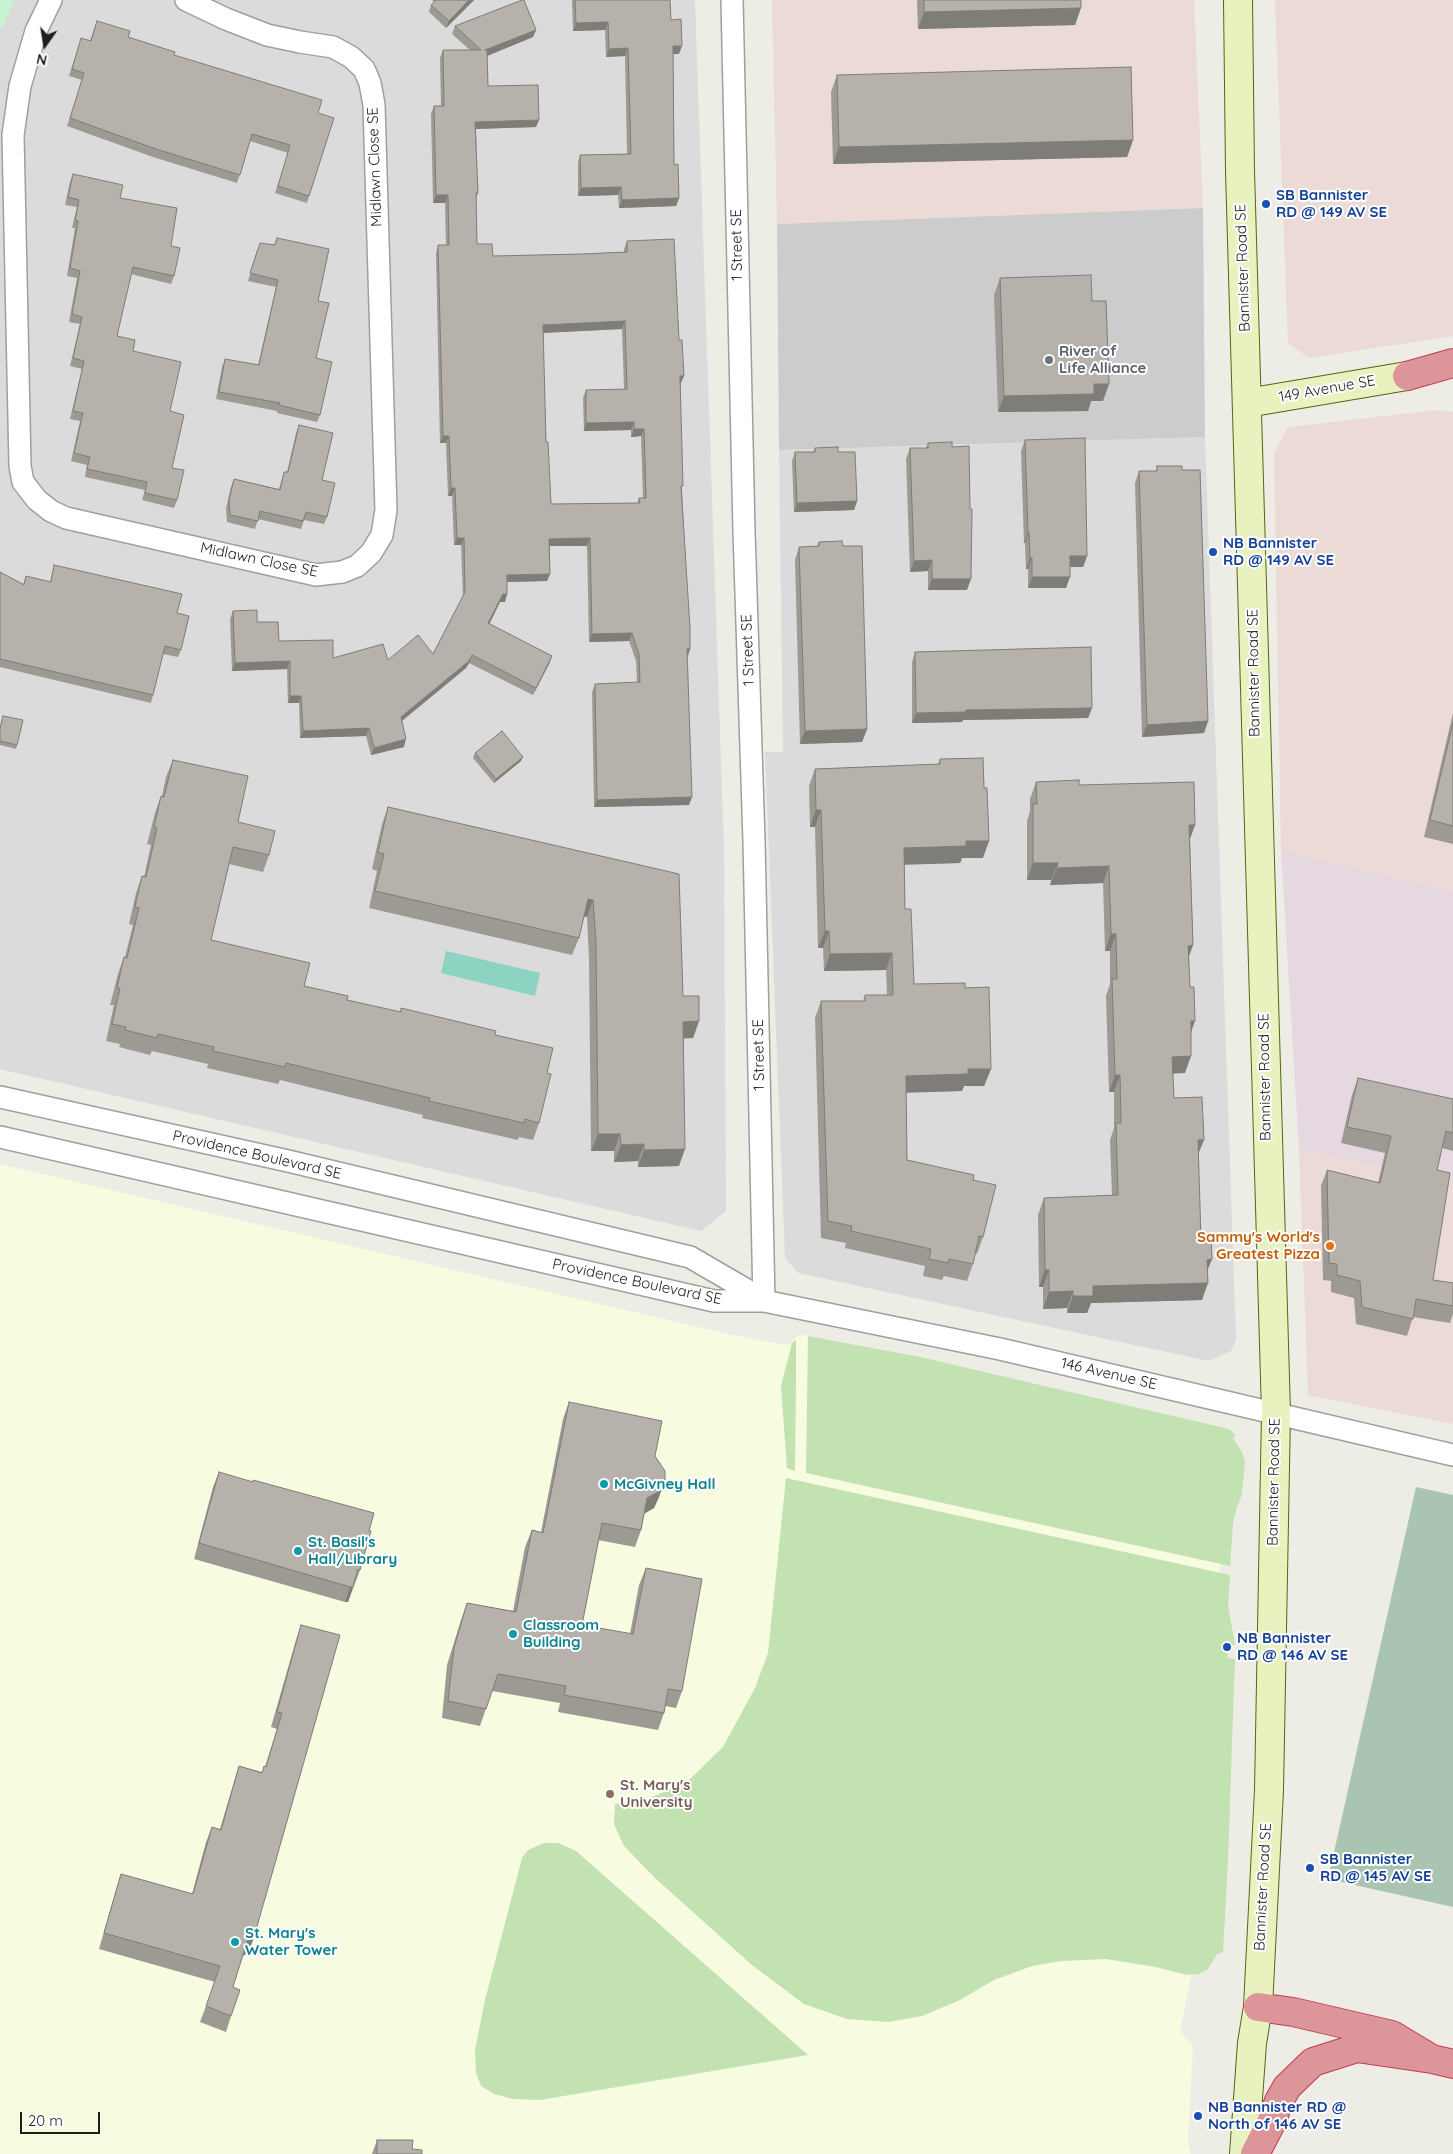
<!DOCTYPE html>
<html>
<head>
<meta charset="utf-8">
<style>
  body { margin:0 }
  #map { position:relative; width:1453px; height:2154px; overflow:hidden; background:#edece5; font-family:Quicksand,sans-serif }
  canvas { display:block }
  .north { position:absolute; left:20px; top:20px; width:50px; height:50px; -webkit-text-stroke:4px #fff; paint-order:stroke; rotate:193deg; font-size:14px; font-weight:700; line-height:20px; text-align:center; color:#1e1e1e }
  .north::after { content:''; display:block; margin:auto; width:18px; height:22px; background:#1e1e1e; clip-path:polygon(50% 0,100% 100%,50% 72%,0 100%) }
  .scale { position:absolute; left:20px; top:2112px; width:80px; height:22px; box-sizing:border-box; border:2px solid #1e1e1e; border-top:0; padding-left:6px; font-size:15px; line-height:18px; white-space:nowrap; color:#1e1e1e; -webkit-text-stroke:4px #fff; paint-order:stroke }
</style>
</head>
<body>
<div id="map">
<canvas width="1453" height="2154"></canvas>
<div class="north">N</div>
<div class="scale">20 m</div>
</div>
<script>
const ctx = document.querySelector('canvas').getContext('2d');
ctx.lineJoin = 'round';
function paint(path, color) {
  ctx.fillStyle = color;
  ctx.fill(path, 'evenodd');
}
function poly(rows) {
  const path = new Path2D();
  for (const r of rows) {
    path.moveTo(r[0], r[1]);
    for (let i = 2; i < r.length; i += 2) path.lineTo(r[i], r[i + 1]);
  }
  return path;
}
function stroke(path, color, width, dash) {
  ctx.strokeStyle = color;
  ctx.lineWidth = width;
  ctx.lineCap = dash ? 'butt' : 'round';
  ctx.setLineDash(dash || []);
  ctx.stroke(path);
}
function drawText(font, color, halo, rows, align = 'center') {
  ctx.font = font + ' Quicksand,sans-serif';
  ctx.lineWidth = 4;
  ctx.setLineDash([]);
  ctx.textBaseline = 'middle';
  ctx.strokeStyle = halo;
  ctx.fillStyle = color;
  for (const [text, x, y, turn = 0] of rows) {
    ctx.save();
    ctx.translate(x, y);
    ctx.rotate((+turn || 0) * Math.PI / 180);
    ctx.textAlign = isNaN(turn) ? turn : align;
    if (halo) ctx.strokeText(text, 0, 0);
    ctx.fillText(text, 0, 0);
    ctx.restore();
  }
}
paint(poly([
  [0,0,695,0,724,850,726,1211,701,1231,0,1069],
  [1205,437,1236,1339,1231,1351,1209,1361,798,1273,785,1258,765,752,783,752,779,450]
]), '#dcdbdb');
paint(poly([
  [772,0,1194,0,1203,208,777,224],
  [1275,0,1453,0,1453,336,1309,358,1288,343],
  [1437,410,1453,412,1453,892,1281,851,1274,453,1288,427],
  [1299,1149,1453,1182,1453,1424,1308,1395]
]), '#ecdad6');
paint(poly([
  [1281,851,1453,892,1453,1182,1299,1149]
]), '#e6d8e1');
paint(poly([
  [0,1164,737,1336,788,1345,799,1334,1195,1424,1224,1505,1193,1966,1180,2031,1193,2046,1188,2139,1191,2154,0,2154]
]), '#f7fbe0');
paint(poly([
  [1203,208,1205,437,779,450,777,224]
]), '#ccc');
paint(poly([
  [808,1336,920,1357,1229,1429,1236,1435,1233,1438,1242,1452,1245,1462,1242,1494,1236,1510,1233,1524,1230,1566,806,1473],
  [796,1340,796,1382,795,1471,787,1468,781,1386,792,1343],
  [786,1478,1230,1575,1228,1606,1235,1645,1228,1645,1227,1658,1235,1659,1228,1860,1223,1952,1217,1954,1208,1969,1199,1974,1187,1975,1156,1967,1106,1959,1061,1961,1032,1966,994,1980,960,2000,922,2016,888,2022,847,2019,804,2004,752,1965,655,1878,624,1846,614,1824,615,1804,645,1800,687,1782,723,1747,755,1688,768,1653],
  [544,1843,558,1843,576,1851,808,2055,540,2100,513,2099,494,2094,481,2086,476,2073,475,2050,485,2000,522,1858,528,1850]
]), '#c2e2b1');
paint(poly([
  [1416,1487,1453,1495,1453,1907,1328,1879]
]), '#a9c4b0');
paint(poly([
  [0,0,15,0,2,28,0,27]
]), '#c7f3d0');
paint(poly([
  [446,951,540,973,535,996,441,973]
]), '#8cd3c1');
const street = poly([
  [51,0,36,31,20,86,13,135,20,466,23,482,37,500,51,511,66,518,316,575,342,572,357,566,371,553,382,535,386,510,374,105,370,83,364,69,351,57,333,47,300,42,267,35,226,19,186,0],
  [732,0,744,531,754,841,764,1301],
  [0,1097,288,1161,690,1257,764,1300],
  [0,1137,714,1301,764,1301,1000,1349,1453,1455]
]);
const secondary = poly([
  [1238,0,1240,171,1276,1413,1269,1790,1258,2007,1252,2043,1244,2154],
  [1247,403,1407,376]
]);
const highway = poly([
  [1407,376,1453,363],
  [1258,2007,1293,2012,1392,2035,1432,2059,1453,2064],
  [1255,2154,1271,2123,1279,2101,1287,2087,1313,2062,1357,2048,1432,2059]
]);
stroke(street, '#9f9f9f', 24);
stroke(secondary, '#536712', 30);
stroke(highway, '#c43956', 30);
stroke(street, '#fff', 21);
stroke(secondary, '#e8f2bf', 28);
stroke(highway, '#dc9599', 28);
paint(poly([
  [432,0,474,0,446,28,429,12,431,5,434,2],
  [572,0,670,0,671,20,679,54,673,54,674,165,679,198,676,206,619,208,618,195,578,196,578,163,580,155,627,154,625,56,606,57,605,30,573,31],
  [917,0,1081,0,1075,25,918,29],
  [97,21,128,37,318,113,309,196,307,203,275,193,288,153,250,141,237,183,153,157,67,126,82,80,69,76,79,45,90,41],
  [455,26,536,30,533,37,487,56,488,86,536,127,476,129,478,193,476,199,477,244,493,256,582,254,624,252,624,249,627,241,679,340,684,376,680,383,682,490,690,649,687,656,689,805,594,807,592,692,595,684,637,683,636,661,629,641,589,642,587,546,550,546,550,574,547,581,507,582,507,594,505,602,500,602,489,624,552,656,549,664,533,695,469,663,466,668,402,721,404,747,371,755,366,736,300,738,299,703,288,703,287,669,232,671,230,619,233,611,257,622,279,641,333,658,388,660,433,654,463,597,461,545,454,545,452,496,448,496,446,443,440,443,436,253,438,245,446,245,445,203,433,203,431,114,434,106,441,106,440,58,443,50,470,50,452,34],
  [622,329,624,389,586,390,583,398,584,431,631,430,631,437,641,436,643,498,639,498,637,503,551,504,546,442,543,333],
  [837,75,1133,140,1127,157,833,164,831,92],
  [73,174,120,198,171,246,174,276,171,284,131,274,117,336,133,351,170,411,172,468,177,500,174,508,142,500,145,490,85,477,87,465,71,461,80,421,70,419,82,369,70,366,80,324,69,322,77,278,67,276,75,228,72,228,77,207,65,205,70,182],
  [277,238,318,301,316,358,320,415,317,422,277,413,277,411,216,399,222,367,225,359,258,365,276,287,248,281,257,250,274,245],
  [1000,278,1092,301,1103,401,1091,401,1088,411,998,412,994,295],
  [299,425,322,480,327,517,324,524,304,520,301,529,258,519,255,529,227,522,226,508,231,487,234,479,279,489,284,472,287,472,296,433],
  [1025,440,1087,556,1083,567,1070,567,1066,588,1028,588,1028,569,1026,569,1025,543,1024,543,1021,451],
  [928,443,967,590,928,590,928,571,910,572,906,459,910,448,926,448],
  [815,448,838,452,857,501,854,510,794,512,792,461,795,452,813,452],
  [1157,466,1208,721,1204,733,1142,737,1135,483,1139,471,1156,471],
  [819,542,867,729,862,742,800,744,795,560,799,547,817,546],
  [54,565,177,613,181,650,178,657,163,654,153,695,151,703,0,667,0,572,23,584,26,576,50,582],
  [915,652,1092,708,1088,718,963,720,962,722,912,723,912,662],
  [1453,713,1453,844,1424,837],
  [3,716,17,745,16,749,0,745,0,726],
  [475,753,521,761,494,783,473,758],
  [940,759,983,858,962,858,960,863,904,864,905,909,914,984,965,988,991,1069,984,1086,964,1086,962,1091,906,1092,907,1160,973,1180,983,1237,977,1254,975,1253,973,1264,967,1281,944,1276,942,1280,923,1276,925,1266,845,1248,846,1243,821,1238,815,1018,821,1001,863,1001,865,995,887,995,886,970,824,971,823,948,818,948,815,827,810,827,809,786,815,769,938,764],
  [173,760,238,822,269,855,263,872,229,864,211,940,304,986,347,1000,400,1012,401,1008,495,1035,547,1073,539,1123,533,1140,519,1137,518,1140,422,1118,423,1115,280,1080,278,1084,207,1068,208,1064,152,1051,150,1055,119,1047,120,1044,106,1041,114,1005,110,1005,118,974,124,957,125,957,133,925,129,924,136,893,142,876,144,877,151,845,147,844,155,813,161,796,162,796,166,777],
  [1036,782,1079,785,1190,840,1193,945,1189,956,1191,1032,1185,1073,1173,1073,1174,1098,1198,1154,1201,1240,1212,1259,1207,1271,1202,1300,1091,1303,1087,1313,1067,1313,1067,1308,1043,1309,1043,1287,1039,1287,1038,1215,1044,1198,1112,1196,1110,1140,1114,1128,1114,1092,1109,1092,1106,996,1110,984,1110,951,1105,951,1103,883,1050,885,1051,880,1027,880,1027,821,1030,811,1030,799],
  [388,807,679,874,683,996,699,1021,693,1038,684,1038,679,1166,638,1167,638,1161,614,1162,614,1151,591,1151,589,959,587,917,584,916,579,938,572,955,369,908,377,871,372,869,382,824],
  [1358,1078,1453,1099,1453,1151,1442,1148,1437,1170,1433,1280,1453,1283,1453,1314,1450,1323,1413,1317,1407,1336,1356,1324,1354,1298,1331,1292,1331,1281,1323,1280,1321,1186,1327,1170,1378,1183,1385,1153,1341,1143,1352,1095],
  [569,1402,655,1456,659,1497,654,1508,644,1514,641,1530,635,1547,598,1540,582,1625,630,1634,639,1585,646,1568,682,1691,676,1708,665,1706,664,1713,658,1730,558,1712,560,1703,492,1691,480,1726,442,1718,447,1665,461,1620,467,1603,513,1611,525,1547,532,1530,541,1532,563,1419],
  [219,1472,369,1531,360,1570,348,1602,345,1602,194,1559,213,1487],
  [301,1625,249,1952,243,1956,233,1987,231,2016,226,2032,200,2022,215,1982,99,1949,116,1890,121,1874,192,1894,206,1842,212,1827,220,1829,234,1782,239,1766,262,1772,265,1767,277,1729,271,1727,296,1640],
  [377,2140,412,2149,422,2154,372,2154]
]), '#9d9993');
paint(poly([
  [469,0,474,0,446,28,449,21],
  [1081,8,1075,25,918,29,924,12],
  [608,22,605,30,573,31,576,23],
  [536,30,533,37,482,58,485,50],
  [673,46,682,46,679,54,671,54],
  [628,48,625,56,606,57,609,49],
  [539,120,536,127,472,129,475,122],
  [1133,140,1127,157,833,164,839,147],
  [621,187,618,195,578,196,581,188],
  [436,195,448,195,445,203,433,203],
  [679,198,676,206,619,208,622,200],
  [625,321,622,329,540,333,543,325],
  [680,376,684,376,681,383,677,383],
  [1094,384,1109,384,1103,401,1091,401,1088,411,998,412,1004,396],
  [634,422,631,430,584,431,586,423],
  [634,429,644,429,641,436,631,437],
  [443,436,449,436,446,443,440,443],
  [451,488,455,488,452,496,448,496],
  [857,501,854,510,794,512,797,503],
  [1028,532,1029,532,1025,543,1024,543],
  [457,538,464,538,461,545,454,545],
  [590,538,587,546,547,546,549,539],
  [1070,556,1087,556,1083,567,1066,567],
  [1030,558,1032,558,1028,569,1026,569],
  [932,560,928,571,910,572,914,561],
  [550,574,547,581,504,582,507,575],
  [1032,577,1070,577,1066,588,1028,588],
  [932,579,971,579,967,590,928,590],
  [503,594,507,594,505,602,500,602,486,631,488,623],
  [632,633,629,641,589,642,592,634],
  [687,649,690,649,688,656,684,657],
  [472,655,469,663,466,668,398,724,401,717],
  [552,656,549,664,533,695,536,688],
  [290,661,287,669,232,671,235,663],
  [290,696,301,696,299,703,288,703],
  [1092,708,1088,718,963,720,962,722,912,723,916,713,966,710],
  [1208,721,1204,733,1142,737,1147,725],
  [369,728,366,736,300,738,303,731],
  [867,729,862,742,800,744,805,731],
  [406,739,404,747,371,755,374,748],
  [523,757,521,761,494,783,496,779],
  [692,797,689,805,594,807,597,800],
  [816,810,821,810,815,827,810,827],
  [1189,825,1195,825,1189,842],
  [966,841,989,841,983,858,962,858,960,863,898,865,904,848],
  [1033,863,1058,863,1051,880,1027,880],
  [1109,866,1103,883,1050,885,1057,868],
  [588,899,593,900,587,917,581,916],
  [825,931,829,931,823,948,818,948],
  [1111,934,1116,934,1110,951,1105,951],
  [1193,945,1187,962,1188,946],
  [892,953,886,970,824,971,830,954],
  [699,1021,693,1038,677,1039,683,1022],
  [1191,1021,1195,1021,1189,1038],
  [1191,1056,1185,1073,1166,1074,1172,1057],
  [968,1069,991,1069,984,1086,964,1086,962,1091,899,1093,906,1076],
  [1115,1075,1120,1075,1114,1092,1109,1092],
  [598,1134,620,1134,614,1151,591,1151],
  [1198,1140,1204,1140,1197,1157],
  [644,1144,638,1161,614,1162,621,1145],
  [685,1149,679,1166,638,1167,644,1150],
  [1212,1259,1205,1276,1207,1260],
  [1045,1270,1049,1270,1043,1287,1039,1287],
  [1208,1283,1202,1300,1091,1303,1087,1313,1067,1313,1073,1296,1093,1286],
  [1073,1291,1067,1308,1043,1309,1049,1292],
  [665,1480,659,1497,654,1508,641,1515,647,1498],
  [350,1587,353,1587,348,1602,345,1602],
  [254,1937,249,1952,241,1957,247,1941]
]), '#7f7d78');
const building = poly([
  [436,0,469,0,449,21,431,5,436,0],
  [522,0,524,0,536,30,485,50,487,50,488,86,538,85,539,120,475,122,478,193,476,193,477,244,492,244,493,256,582,254,627,252,627,241,674,239,679,340,682,340,684,376,680,376,683,486,681,486,690,628,690,649,687,649,692,797,597,800,595,684,640,682,639,654,632,633,592,634,590,538,549,539,550,574,507,575,507,594,503,594,488,623,552,656,536,688,472,655,469,661,401,717,406,739,374,748,369,728,303,731,301,696,290,696,290,661,235,663,233,611,257,610,257,622,278,622,279,641,333,640,333,658,383,644,388,660,418,635,433,654,465,592,464,538,457,538,455,488,451,488,449,436,443,436,438,245,449,245,448,195,436,195,434,106,444,106,443,50,481,50,455,26,522,0],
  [625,321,627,389,586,390,586,423,634,422,634,429,644,429,646,498,639,498,640,503,551,504,548,442,546,442,543,325,625,321],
  [575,0,670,0,671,20,681,19,682,46,673,46,674,165,678,164,679,198,622,200,621,187,581,188,580,155,631,154,628,48,609,49,608,22,576,23,575,0],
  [924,0,1081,0,1081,8,924,12,924,0],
  [97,21,130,31,128,37,175,52,174,55,322,100,318,113,334,118,309,196,278,186,290,145,252,134,240,175,156,149,70,118,84,73,72,69,81,38,91,41,97,21],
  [1131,67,1133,140,839,147,837,75,1131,67],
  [73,174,123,185,120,198,177,208,171,246,180,248,174,276,133,267,117,336,135,340,133,351,181,362,170,411,184,415,172,468,184,470,177,500,145,493,147,482,87,469,90,457,74,453,83,413,73,411,84,361,73,358,82,317,72,314,80,271,70,268,78,221,75,220,79,200,68,197,73,174],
  [277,238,329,249,318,301,329,303,316,358,332,362,320,415,279,405,280,403,219,392,225,359,259,365,278,280,250,273,260,243,275,245,277,238],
  [1091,275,1092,301,1106,301,1109,384,1094,384,1094,394,1004,396,1000,278,1091,275],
  [299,425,333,433,322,480,335,483,327,517,306,512,303,521,260,511,258,521,230,515,229,500,234,479,280,490,284,472,288,472,299,425],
  [1085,438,1087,556,1070,556,1070,577,1032,577,1032,558,1030,558,1029,532,1028,532,1025,440,1085,438],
  [952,442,952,447,969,446,970,509,972,509,971,579,932,579,932,560,914,561,910,448,928,448,928,443,952,442],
  [838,447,838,452,855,452,857,501,797,503,795,452,815,452,815,448,838,447],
  [1157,466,1182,466,1182,470,1200,470,1208,721,1147,725,1139,471,1157,471,1157,466],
  [842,541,843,546,862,546,867,729,805,731,799,547,819,546,819,542,842,541],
  [54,565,182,594,177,613,189,616,181,650,165,646,153,695,0,659,0,572,24,585,26,576,51,582,54,565],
  [1091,647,1092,708,966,710,966,712,916,713,915,652,1091,647],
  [3,716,23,720,17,745,0,741,0,729,3,716],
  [1453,723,1453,826,1430,820,1453,723],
  [502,731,523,757,496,779,475,753,502,731],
  [983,758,984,788,987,788,989,841,966,841,966,846,904,848,905,909,911,909,914,984,965,983,965,988,989,987,991,1069,968,1069,968,1074,906,1076,907,1160,974,1175,973,1180,996,1185,983,1237,979,1236,973,1264,949,1259,948,1263,929,1259,931,1249,851,1231,852,1226,828,1221,821,1001,865,1001,865,995,893,995,892,953,830,954,829,931,825,931,821,810,816,810,815,769,940,764,940,759,983,758],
  [173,760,248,776,238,822,275,831,269,855,233,847,211,940,310,963,304,986,348,996,347,1000,401,1012,401,1008,451,1020,496,1031,495,1035,553,1048,547,1073,551,1074,539,1123,525,1119,524,1123,429,1101,430,1098,286,1063,285,1067,213,1051,214,1047,158,1034,157,1038,125,1030,126,1027,112,1024,120,988,117,988,124,957,127,958,139,908,135,907,142,876,146,877,157,828,154,827,161,796,164,797,173,760],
  [1079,780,1079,785,1194,782,1195,825,1189,825,1193,945,1188,946,1190,987,1194,987,1195,1021,1191,1021,1191,1056,1172,1057,1174,1098,1202,1097,1204,1140,1198,1140,1201,1240,1211,1239,1212,1259,1207,1260,1208,1283,1093,1286,1093,1296,1073,1296,1073,1291,1049,1292,1049,1270,1045,1270,1044,1198,1118,1195,1116,1123,1121,1123,1120,1075,1115,1075,1112,979,1117,979,1116,934,1111,934,1109,866,1057,868,1058,863,1033,863,1033,804,1037,804,1036,782,1079,780],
  [388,807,679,874,683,996,699,996,699,1021,683,1022,685,1149,644,1150,644,1144,621,1145,620,1134,598,1134,596,942,593,900,588,899,579,938,375,891,384,854,378,852,388,807],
  [1358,1078,1453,1099,1453,1133,1446,1131,1437,1170,1450,1173,1433,1280,1453,1283,1453,1306,1416,1299,1413,1319,1362,1307,1360,1281,1337,1275,1337,1264,1329,1263,1327,1170,1380,1183,1391,1136,1347,1127,1358,1078],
  [569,1402,662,1421,655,1456,665,1471,665,1480,660,1491,647,1498,641,1530,602,1523,582,1625,633,1634,646,1568,702,1579,682,1691,668,1689,664,1713,564,1695,566,1686,498,1674,486,1709,448,1701,454,1648,467,1603,516,1612,532,1530,543,1533,569,1402],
  [219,1472,253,1482,253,1480,374,1513,369,1531,371,1531,360,1570,358,1569,353,1587,350,1587,199,1543,219,1472],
  [301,1625,340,1635,254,1937,247,1941,233,1987,240,1990,231,2016,206,2006,220,1966,104,1933,121,1874,193,1894,212,1827,221,1830,239,1766,262,1773,264,1766,266,1767,282,1713,277,1712,301,1625],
  [377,2140,413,2140,412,2149,422,2150,422,2154,377,2154,377,2140]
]);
paint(building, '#b6b2ab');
stroke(building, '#7f7d78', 1);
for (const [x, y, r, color] of [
  [1266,204,5,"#1a4fb4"],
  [1049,360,5,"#6b7280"],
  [1213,552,5,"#1a4fb4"],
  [1330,1246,5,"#e8710a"],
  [604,1484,5,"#0f9aa8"],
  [298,1551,5,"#0f9aa8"],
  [513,1634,5,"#0f9aa8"],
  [1227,1647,5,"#1a4fb4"],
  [610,1794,5,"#8d6e63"],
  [1310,1868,5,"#1a4fb4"],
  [235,1942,5,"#0f9aa8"],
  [1198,2116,5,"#1a4fb4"]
]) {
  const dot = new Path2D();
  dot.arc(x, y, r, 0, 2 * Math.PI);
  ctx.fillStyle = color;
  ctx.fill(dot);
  stroke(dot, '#fff', 2);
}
drawText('15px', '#1e1e1e', '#fff', [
  ["Midlawn Close SE",375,167,-92],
  ["1 Street SE",737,245,-91],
  ["Bannister Road SE",1243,268,-92],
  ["149 Avenue SE",1327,389,-10],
  ["Midlawn Close SE",259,560,12],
  ["1 Street SE",748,650,-92],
  ["Bannister Road SE",1254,673,-91],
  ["1 Street SE",759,1055,-91],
  ["Bannister Road SE",1265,1077,-91],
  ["Providence Boulevard SE",257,1155,13],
  ["Providence Boulevard SE",637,1282,12],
  ["146 Avenue SE",1109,1374,13],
  ["Bannister Road SE",1274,1482,-89],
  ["Bannister Road SE",1263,1887,-87]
]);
drawText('bold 15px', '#164399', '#fff', [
  ["SB Bannister",1276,195],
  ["RD @ 149 AV SE",1276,212],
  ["NB Bannister",1223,543],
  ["RD @ 149 AV SE",1223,560],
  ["NB Bannister",1237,1638],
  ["RD @ 146 AV SE",1237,1655],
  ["SB Bannister",1320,1859],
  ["RD @ 145 AV SE",1320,1876],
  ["NB Bannister RD @",1208,2107],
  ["North of 146 AV SE",1208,2124]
], 'left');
drawText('bold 15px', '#5b616d', '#fff', [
  ["River of",1059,351],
  ["Life Alliance",1059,368]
], 'left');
drawText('bold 15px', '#c56008', '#fff', [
  ["Sammy's World's",1320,1237],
  ["Greatest Pizza",1320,1254]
], 'right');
drawText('bold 15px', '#0d838f', '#fff', [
  ["McGivney Hall",614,1484],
  ["St. Basil's",308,1542],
  ["Hall/Library",308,1559],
  ["Classroom",523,1625],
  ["Building",523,1642],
  ["St. Mary's",245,1933],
  ["Water Tower",245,1950]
], 'left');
drawText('bold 15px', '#785e54', '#fff', [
  ["St. Mary's",620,1785],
  ["University",620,1802]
], 'left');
</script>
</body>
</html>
